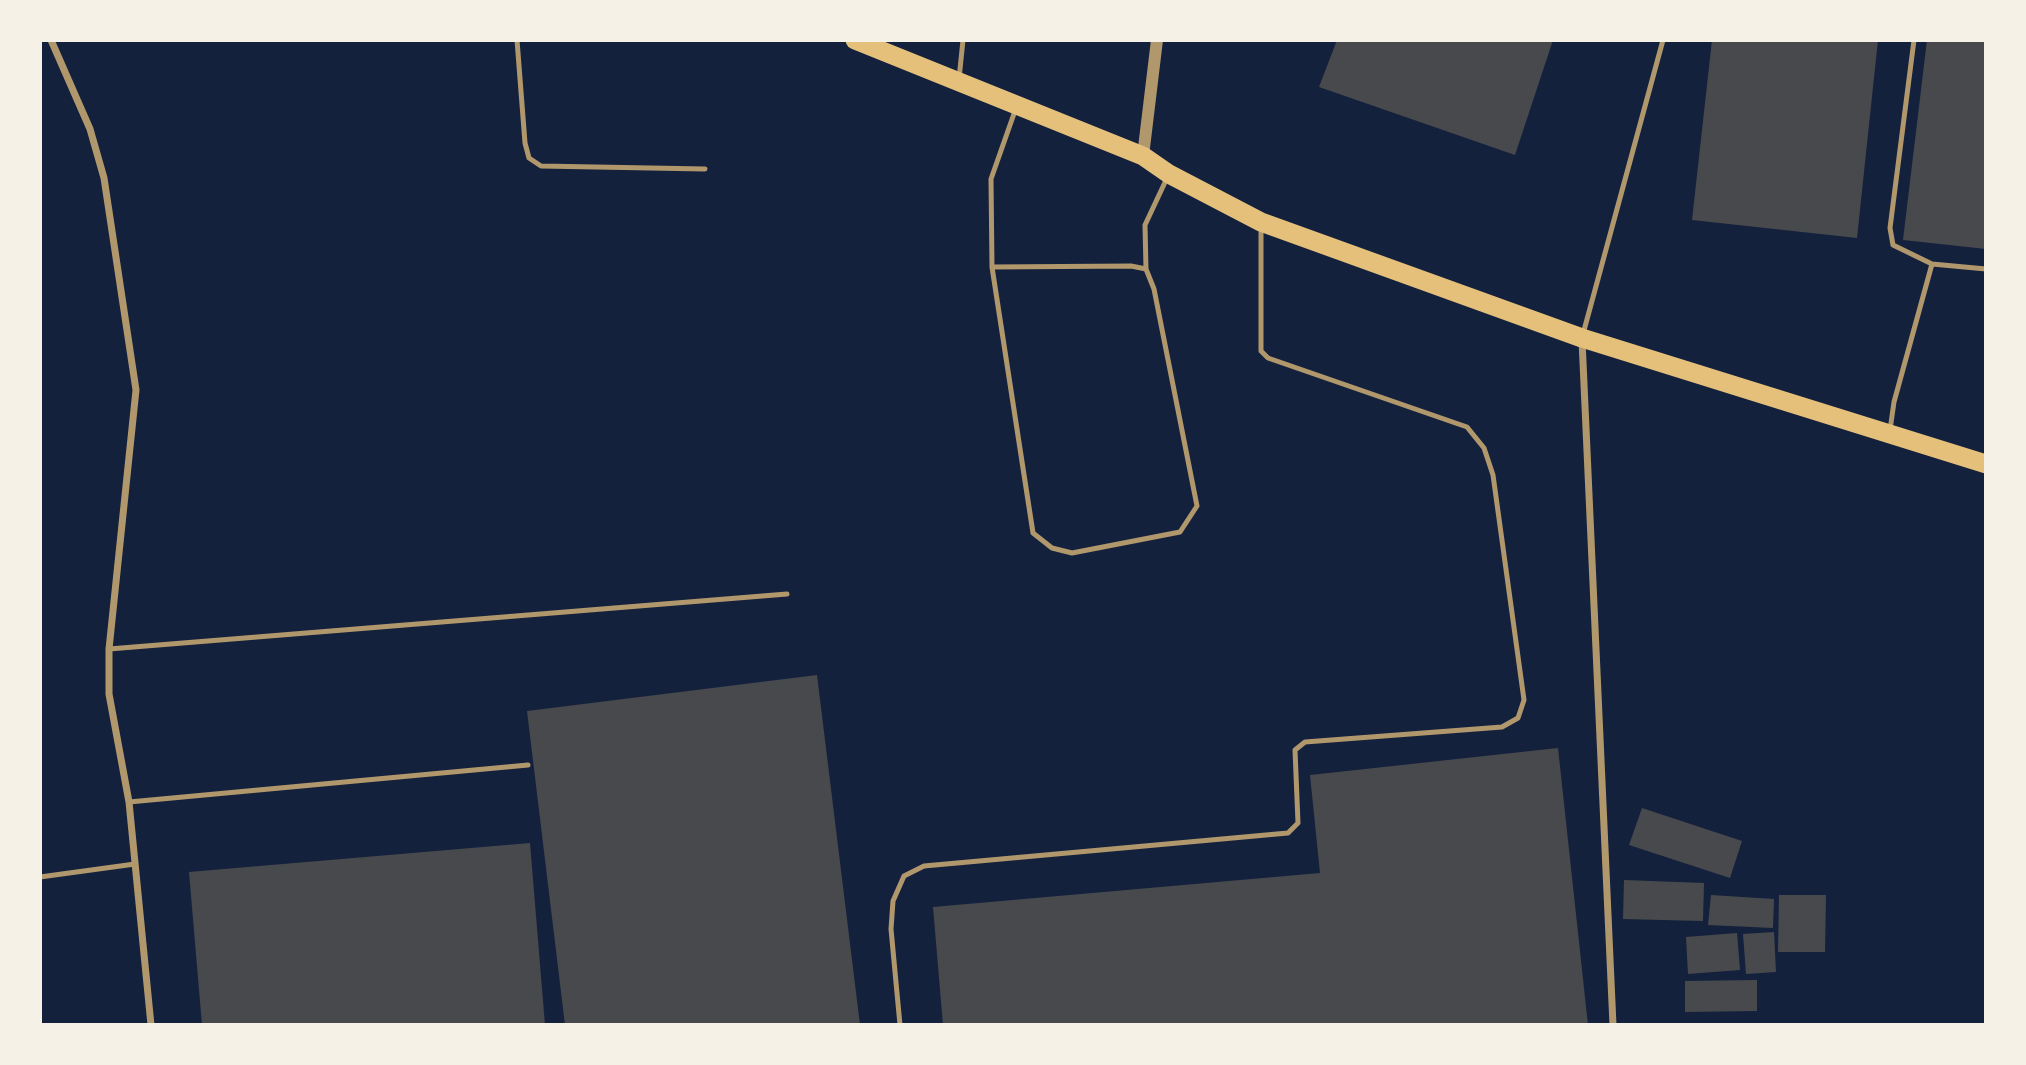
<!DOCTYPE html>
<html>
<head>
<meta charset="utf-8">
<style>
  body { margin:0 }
  #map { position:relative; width:2026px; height:1065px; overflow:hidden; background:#14213d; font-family:"DM Sans",sans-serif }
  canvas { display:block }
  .frame { position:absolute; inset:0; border:42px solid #f6f1e7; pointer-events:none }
</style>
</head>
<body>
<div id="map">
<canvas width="2026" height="1065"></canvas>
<div class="frame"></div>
</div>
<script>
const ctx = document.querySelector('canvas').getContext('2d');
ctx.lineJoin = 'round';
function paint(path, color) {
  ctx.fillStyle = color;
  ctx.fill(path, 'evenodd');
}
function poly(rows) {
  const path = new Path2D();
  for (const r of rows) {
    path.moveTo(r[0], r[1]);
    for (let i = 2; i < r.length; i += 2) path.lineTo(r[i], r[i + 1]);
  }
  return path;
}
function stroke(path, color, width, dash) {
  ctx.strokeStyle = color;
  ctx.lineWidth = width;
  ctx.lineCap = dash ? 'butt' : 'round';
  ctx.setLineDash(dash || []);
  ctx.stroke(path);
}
paint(poly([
  [1337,40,1553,40,1515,155,1319,87],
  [1712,40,1878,40,1857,238,1692,220],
  [1927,40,1986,40,1986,249,1903,240],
  [817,675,860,1025,565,1025,527,711],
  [1558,748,1588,1025,943,1025,933,907,1320,873,1310,775],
  [1642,808,1742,841,1730,878,1629,845],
  [530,843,545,1025,202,1025,189,872],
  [1624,880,1704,883,1703,921,1623,919],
  [1711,895,1774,899,1773,928,1708,925],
  [1779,895,1826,895,1825,952,1778,952],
  [1774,932,1776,972,1746,974,1743,934],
  [1737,933,1740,970,1688,974,1686,937],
  [1757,980,1757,1011,1685,1012,1685,981]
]), '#48494c');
stroke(poly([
  [517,40,525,143,529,158,541,166,705,169],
  [1914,40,1890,228,1893,245,1932,264,1986,269],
  [959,79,963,40],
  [1016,108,991,179,992,267,1033,533,1052,548,1072,553,1180,532,1197,506,1154,289,1146,269,1145,225,1167,178],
  [992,267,1131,266,1146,269],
  [1583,334,1663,40],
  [1890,430,1894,402,1932,264],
  [109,649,787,594],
  [129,802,528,765],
  [40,877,135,864],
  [900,1025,891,929,893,901,904,876,924,866,1288,833,1298,823,1295,750,1305,742,1502,727,1518,718,1524,700,1493,475,1484,448,1467,427,1268,358,1261,351,1261,225]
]), '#b1986c', 5);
stroke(poly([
  [51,40,90,129,104,178,136,390,109,649,109,694,129,802,151,1025],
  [1582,340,1613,1025]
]), '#b1986c', 7);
stroke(poly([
  [1143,156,1157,40]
]), '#b1986c', 12);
stroke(poly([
  [855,40,1143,156,1169,174,1261,222,1582,338,1986,464]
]), '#e5c07b', 19);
</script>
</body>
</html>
